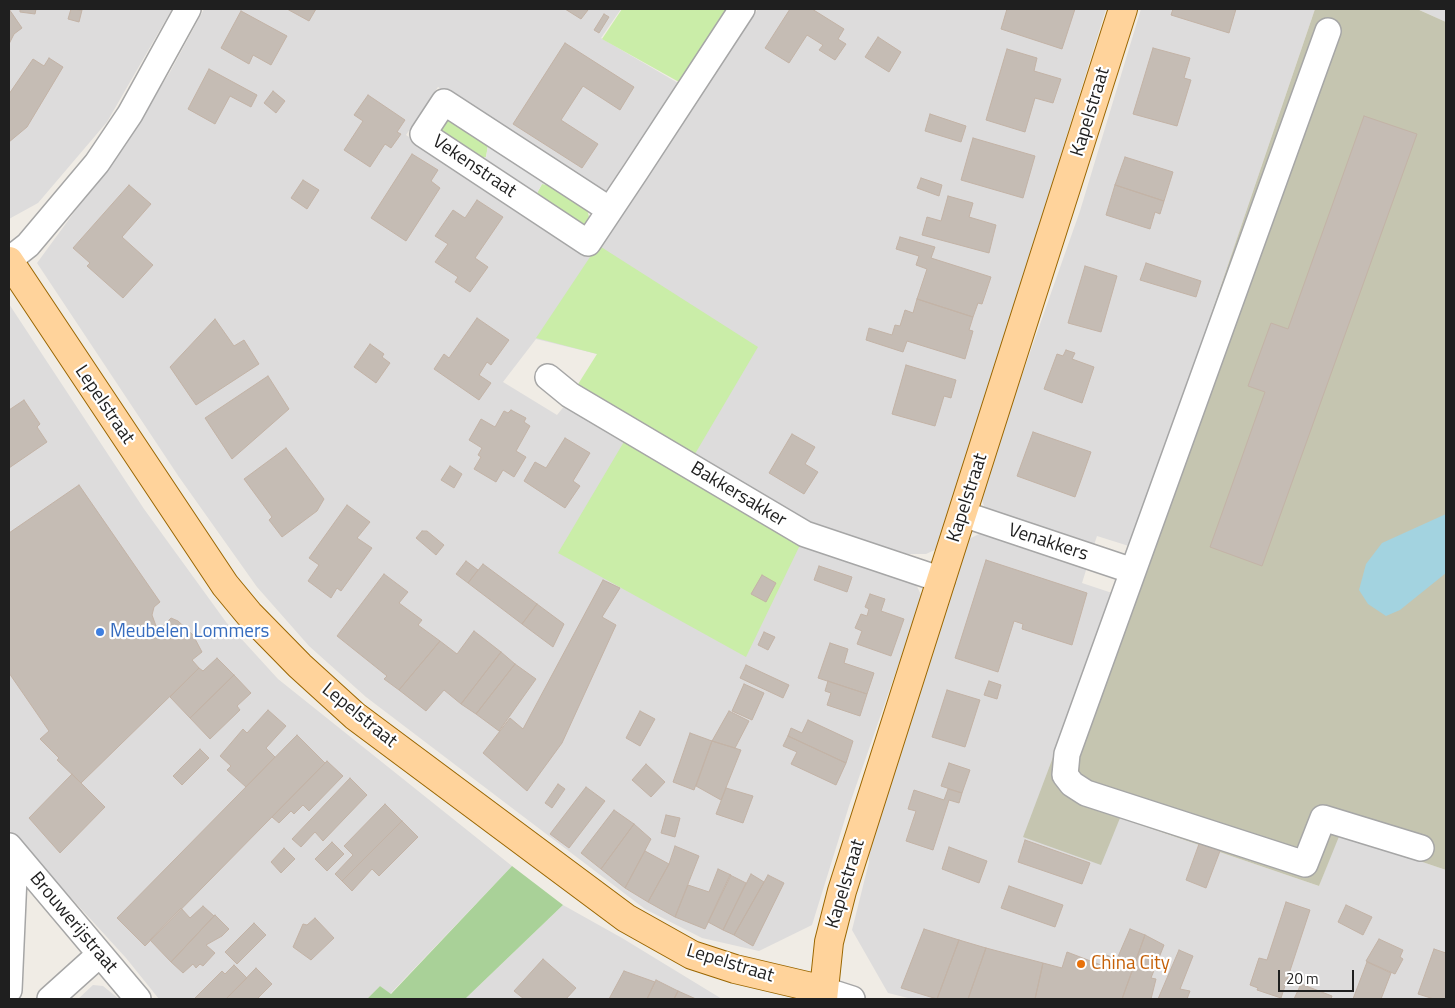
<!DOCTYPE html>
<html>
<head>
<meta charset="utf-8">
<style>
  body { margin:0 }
  #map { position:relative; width:1455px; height:1008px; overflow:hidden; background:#f0ece5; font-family:"Titillium Web",sans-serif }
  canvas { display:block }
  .frame { position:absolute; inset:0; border:10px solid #1f1f1f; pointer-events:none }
  .scale { position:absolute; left:1278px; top:970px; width:76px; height:22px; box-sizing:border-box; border:2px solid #1f1f1f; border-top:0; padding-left:6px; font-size:15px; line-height:18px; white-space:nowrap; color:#1f1f1f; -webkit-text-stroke:4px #fff; paint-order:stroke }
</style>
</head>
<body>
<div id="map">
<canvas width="1455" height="1008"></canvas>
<div class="frame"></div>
<div class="scale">20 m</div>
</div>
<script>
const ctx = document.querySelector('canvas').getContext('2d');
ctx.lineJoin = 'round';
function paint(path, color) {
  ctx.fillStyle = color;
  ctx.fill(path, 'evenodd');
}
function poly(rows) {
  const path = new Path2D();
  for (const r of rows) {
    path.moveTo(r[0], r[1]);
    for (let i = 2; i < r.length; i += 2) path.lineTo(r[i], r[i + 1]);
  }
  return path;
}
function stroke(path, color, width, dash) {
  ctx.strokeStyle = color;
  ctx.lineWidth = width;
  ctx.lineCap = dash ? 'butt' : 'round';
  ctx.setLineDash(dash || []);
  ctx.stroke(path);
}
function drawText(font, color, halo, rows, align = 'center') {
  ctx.font = font + ' "Titillium Web",sans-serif';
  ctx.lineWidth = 4.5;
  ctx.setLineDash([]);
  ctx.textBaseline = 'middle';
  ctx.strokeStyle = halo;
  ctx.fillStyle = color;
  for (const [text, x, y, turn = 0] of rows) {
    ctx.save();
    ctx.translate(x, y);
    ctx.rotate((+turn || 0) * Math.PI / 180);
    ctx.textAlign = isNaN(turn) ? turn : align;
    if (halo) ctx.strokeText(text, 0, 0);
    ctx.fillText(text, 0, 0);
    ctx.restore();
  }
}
paint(poly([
  [9,9,172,9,107,122,38,203,9,219],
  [204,9,621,9,601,38,678,83,604,194,438,87,406,135,590,257,758,9,1106,9,939,548,926,554,908,554,816,527,692,459,597,354,536,339,503,382,557,415,566,404,915,582,922,597,849,806,812,925,759,951,702,938,645,909,366,697,309,646,257,587,179,477,37,263,127,140,170,72],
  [1141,9,1315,9,1132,547,1097,536,1094,545,995,513,984,506,980,494,1080,211],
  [1417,9,1446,9,1446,22],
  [9,304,144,509,226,622,278,679,512,866,390,994,380,986,367,999,159,999,126,958,9,830],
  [981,533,1087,567,1082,583,1115,594,1120,818,1319,886,1339,833,1446,870,1446,999,912,999,888,993,852,930,869,862,868,847,965,541],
  [563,905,622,938,722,999,465,999],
  [93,985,103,986,119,999,78,999]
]), '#dddcdc');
paint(poly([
  [1315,9,1417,9,1446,22,1446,870,1340,834,1319,886,1120,818,1101,865,1023,837,1132,547]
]), '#c5c5b0');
paint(poly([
  [622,9,728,9,679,82,602,39],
  [443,120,451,120,488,145,486,157,478,160,440,135,439,125],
  [542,184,549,185,587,209,589,217,585,224,577,224,536,195],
  [598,245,758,347,692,459,575,389,597,354,536,338],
  [625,440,801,543,746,657,558,553]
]), '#caeda8');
paint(poly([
  [512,866,563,905,465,999,367,999,380,986,391,994]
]), '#a9d198');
paint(poly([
  [488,145,549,185,542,184,536,195,478,160,486,157]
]), '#e3e3e3');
paint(poly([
  [1446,514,1446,573,1400,610,1386,616,1368,604,1359,590,1366,564,1382,543]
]), '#a3d3e0');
const building = poly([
  [9,9,22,28,14,34,9,44,9,9],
  [20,9,36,9,35,14,20,12,20,9],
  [71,9,82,10,79,22,68,19,71,9],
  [287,9,316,9,309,21,287,9],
  [565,9,586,9,588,10,581,19,565,9],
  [790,9,812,9,844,29,838,39,846,44,835,60,819,50,823,45,807,35,789,63,765,48,790,9],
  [1007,9,1075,9,1062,49,1001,29,1007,9],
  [1173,9,1236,9,1229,33,1171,15,1173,9],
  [241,11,287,36,271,65,253,55,249,64,221,48,241,11],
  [604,14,609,17,599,33,594,30,604,14],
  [878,37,901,52,889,72,865,57,878,37],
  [565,43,634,87,620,110,583,86,561,120,598,144,582,168,513,124,565,43],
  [1153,48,1190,58,1184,78,1191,80,1177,126,1133,114,1153,48],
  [1007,49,1037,58,1034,71,1061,79,1053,103,1035,98,1025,132,986,120,1007,49],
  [49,58,63,67,27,127,9,142,9,94,33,59,44,66,49,58],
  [209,69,257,95,251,107,230,96,215,124,188,109,209,69],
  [273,91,285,101,276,113,264,103,273,91],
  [368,95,405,120,397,132,401,134,391,148,385,144,370,167,344,150,363,121,354,115,368,95],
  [930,114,966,126,961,142,925,131,930,114],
  [1364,116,1417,134,1262,566,1210,547,1265,392,1248,386,1271,323,1288,329,1364,116],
  [973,138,1035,156,1023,198,961,180,973,138],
  [412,154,438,170,431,181,440,188,406,241,371,218,412,154],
  [1125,157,1173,172,1164,201,1115,185,1125,157],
  [921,178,942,185,939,196,917,188,921,178],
  [303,180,319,190,307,209,291,198,303,180],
  [129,185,151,204,122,237,153,265,123,298,87,266,90,263,73,248,129,185],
  [1115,185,1164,201,1160,214,1155,212,1150,229,1106,215,1115,185],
  [948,196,973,203,969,217,996,225,989,253,922,235,927,217,941,221,948,196],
  [477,200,503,217,475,258,488,267,470,292,455,282,458,277,435,262,448,244,435,236,453,210,465,218,477,200],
  [900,237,935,247,931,258,991,277,982,304,978,303,973,317,917,299,927,269,916,265,919,256,896,249,900,237],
  [1146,263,1201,281,1196,297,1140,280,1146,263],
  [1085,266,1117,276,1101,332,1068,323,1085,266],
  [917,299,973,317,969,330,973,331,965,359,907,341,903,352,866,340,869,328,892,335,895,325,900,326,905,310,913,313,917,299],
  [477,318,509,340,491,365,487,362,479,375,491,383,479,400,434,369,444,354,449,358,477,318],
  [215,319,234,346,244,340,259,364,196,405,170,367,215,319],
  [370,344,384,354,382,357,390,363,376,383,354,367,370,344],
  [1066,350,1075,353,1072,359,1094,367,1082,403,1044,389,1057,354,1063,356,1066,350],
  [906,365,956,380,951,398,944,396,935,426,892,414,906,365],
  [268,376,289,409,232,459,205,418,268,376],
  [24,400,40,424,37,427,47,442,9,468,9,410,24,400],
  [511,410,526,418,524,422,530,426,516,451,526,457,514,477,503,470,496,482,474,469,481,457,478,455,482,448,469,440,481,419,495,427,504,411,508,413,511,410],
  [1033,432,1091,452,1075,497,1017,476,1033,432],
  [792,434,815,447,805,464,818,472,804,494,769,473,792,434],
  [565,438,590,453,573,481,580,486,565,508,524,481,535,462,546,468,565,438],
  [286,448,324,499,317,511,282,537,269,520,272,517,244,479,286,448],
  [450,466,462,474,454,488,441,480,450,466],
  [79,485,160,602,154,607,152,615,156,626,159,630,171,618,178,621,193,635,202,652,192,660,199,668,81,783,57,760,59,758,40,739,49,731,9,673,9,533,79,485],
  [347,505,370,522,357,538,372,548,341,591,337,588,331,598,308,581,319,565,309,558,347,505],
  [422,531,427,531,444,545,436,555,416,538,422,531],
  [986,560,1087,593,1072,645,1022,629,1023,624,1014,621,998,672,955,658,986,560],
  [466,561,478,570,468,583,456,574,466,561],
  [483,564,537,604,522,624,468,583,483,564],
  [819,566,852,577,847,592,814,580,819,566],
  [384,574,408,592,399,603,422,620,418,625,440,641,399,690,384,679,387,676,337,636,384,574],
  [762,575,776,583,766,602,751,594,762,575],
  [603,580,620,588,602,617,616,625,562,743,527,791,483,753,510,718,523,729,603,580],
  [870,594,885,599,881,611,904,619,891,656,857,644,862,631,855,628,861,614,867,616,869,609,865,607,870,594],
  [537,604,564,624,553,647,522,624,537,604],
  [474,631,501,652,461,704,444,690,426,711,399,690,440,641,457,654,474,631],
  [764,632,775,637,768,650,758,645,764,632],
  [830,643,848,649,844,663,874,673,867,694,818,678,830,643],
  [501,652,515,664,476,714,461,704,501,652],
  [217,658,234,675,190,718,170,697,199,668,203,671,217,658],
  [515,664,536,679,499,731,476,714,515,664],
  [746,665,789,685,783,698,740,678,746,665],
  [234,675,251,693,237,706,240,710,210,739,190,718,234,675],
  [828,681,867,694,860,716,827,705,831,693,825,691,828,681],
  [989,681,1001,685,997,699,984,695,989,681],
  [744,684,764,693,752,720,732,711,744,684],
  [947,690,980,700,965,747,932,737,947,690],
  [268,710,286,726,266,748,275,757,246,787,227,770,231,766,220,756,243,729,247,733,268,710],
  [640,711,655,719,640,746,626,738,640,711],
  [729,711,749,721,735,748,712,741,729,711],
  [808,720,853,741,846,763,788,736,791,728,802,733,808,720],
  [690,733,712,741,694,790,673,782,690,733],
  [297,735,325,763,145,946,117,918,297,735],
  [788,736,846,763,836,785,791,764,797,752,783,746,788,736],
  [712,741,741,750,721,800,696,786,712,741],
  [200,749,209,758,182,785,173,776,200,749],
  [327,761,343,776,309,811,303,805,294,814,291,811,279,823,272,817,327,761],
  [949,763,970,770,962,793,941,786,949,763],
  [646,764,665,782,651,797,632,780,646,764],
  [72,774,105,807,60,853,29,818,72,774],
  [350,778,367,795,323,841,315,832,301,847,292,839,350,778],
  [558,784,565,789,552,808,545,803,558,784],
  [586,787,605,801,569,848,550,834,586,787],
  [726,788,753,796,743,823,716,814,726,788],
  [948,789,962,793,959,803,949,800,933,850,906,841,916,811,908,809,914,790,944,800,948,789],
  [385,804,402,821,342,881,335,874,353,855,344,846,385,804],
  [614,810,634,824,601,869,581,853,614,810],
  [666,815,680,818,675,837,661,833,666,815],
  [402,821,418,837,379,876,372,869,352,891,342,881,402,821],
  [634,824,651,839,625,888,601,869,634,824],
  [1025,840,1090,863,1082,884,1018,862,1025,840],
  [332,842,344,854,327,871,315,859,332,842],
  [1199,844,1220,851,1206,888,1186,880,1199,844],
  [675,846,699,856,675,917,648,902,669,864,675,846],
  [949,847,987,861,979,883,942,869,949,847],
  [284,848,295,859,281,873,271,862,284,848],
  [645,851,669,864,648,902,625,888,645,851],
  [718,869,731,875,705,929,675,917,688,885,709,892,718,869],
  [751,874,764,882,734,935,723,930,751,874],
  [730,875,746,883,723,930,708,922,730,875],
  [768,875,784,883,753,946,734,935,768,875],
  [1009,886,1063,905,1055,927,1001,908,1009,886],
  [1286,902,1310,910,1281,998,1257,990,1258,988,1250,985,1259,958,1267,960,1286,902],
  [1346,905,1372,917,1363,935,1338,922,1346,905],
  [203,906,214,916,171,962,150,940,181,908,190,918,203,906],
  [215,915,229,929,222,936,206,945,215,953,203,966,200,964,196,968,193,964,183,973,171,962,215,915],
  [315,918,334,938,311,960,293,947,303,924,307,925,315,918],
  [254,923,266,935,237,964,225,952,254,923],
  [924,929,959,940,937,999,901,988,924,929],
  [1130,929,1145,935,1122,999,1035,999,1043,963,1062,968,1067,952,1101,965,1106,955,1117,959,1130,929],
  [1145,935,1164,945,1151,978,1156,979,1151,999,1122,999,1145,935],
  [1379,939,1403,950,1400,957,1403,959,1395,974,1366,961,1379,939],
  [959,940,986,948,968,999,937,999,959,940],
  [986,948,1043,963,1035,999,968,999,986,948],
  [1434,949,1446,953,1446,999,1434,999,1418,994,1434,949],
  [1179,950,1193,956,1180,989,1190,991,1187,999,1158,999,1179,950],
  [543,959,576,988,566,999,524,999,514,991,543,959],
  [1367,962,1391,973,1381,999,1353,999,1367,962],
  [234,965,247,978,226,999,194,999,222,971,225,974,234,965],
  [256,968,272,984,257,999,226,999,256,968],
  [624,971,655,982,647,999,609,999,624,971],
  [656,980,678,991,674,999,647,999,656,980],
  [1301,984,1332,996,1331,999,1294,999,1301,984],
  [678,991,696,999,674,999,678,991]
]);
paint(building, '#c5bcb4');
stroke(building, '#c3b3a6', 1);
const minor = poly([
  [1328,31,1067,754,1065,775,1072,784,1086,793,1305,864,1323,818,1421,848],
  [610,210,444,102,423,134,588,243,636,171,742,9],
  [9,260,28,245,97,163,130,114,188,9],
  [548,377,570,395,805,534,942,580],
  [963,514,1133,571],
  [9,846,138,999],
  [9,990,15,854],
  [824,990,852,999],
  [50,999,100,954]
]);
const major = poly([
  [9,261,225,585,249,614,300,666,355,716,626,918,692,955,735,969,824,990],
  [823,999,829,942,842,891,1123,9]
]);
stroke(minor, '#a6a6a6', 28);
stroke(major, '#9a6600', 30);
stroke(minor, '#fff', 25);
stroke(major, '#ffd39b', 28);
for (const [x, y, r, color] of [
  [100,632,5,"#3f7fe0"],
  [1081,964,5,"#e8710a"]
]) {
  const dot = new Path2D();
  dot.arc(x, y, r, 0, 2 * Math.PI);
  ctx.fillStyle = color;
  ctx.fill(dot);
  stroke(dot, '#fff', 2);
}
drawText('19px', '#1f1f1f', '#fff', [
  ["Kapelstraat",1091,112,-73],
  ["Vekenstraat",474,167,34],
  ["Lepelstraat",104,405,56],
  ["Bakkersakker",738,495,31],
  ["Kapelstraat",968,498,-72],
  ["Venakkers",1048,543,18],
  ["Lepelstraat",359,716,39],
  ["Kapelstraat",846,884,-73],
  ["Brouwerijstraat",73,923,50],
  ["Lepelstraat",730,964,17]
]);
drawText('19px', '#366cbe', '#fff', [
  ["Meubelen Lommers",110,632]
], 'left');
drawText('19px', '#c56008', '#fff', [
  ["China City",1091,964]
], 'left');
</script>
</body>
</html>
